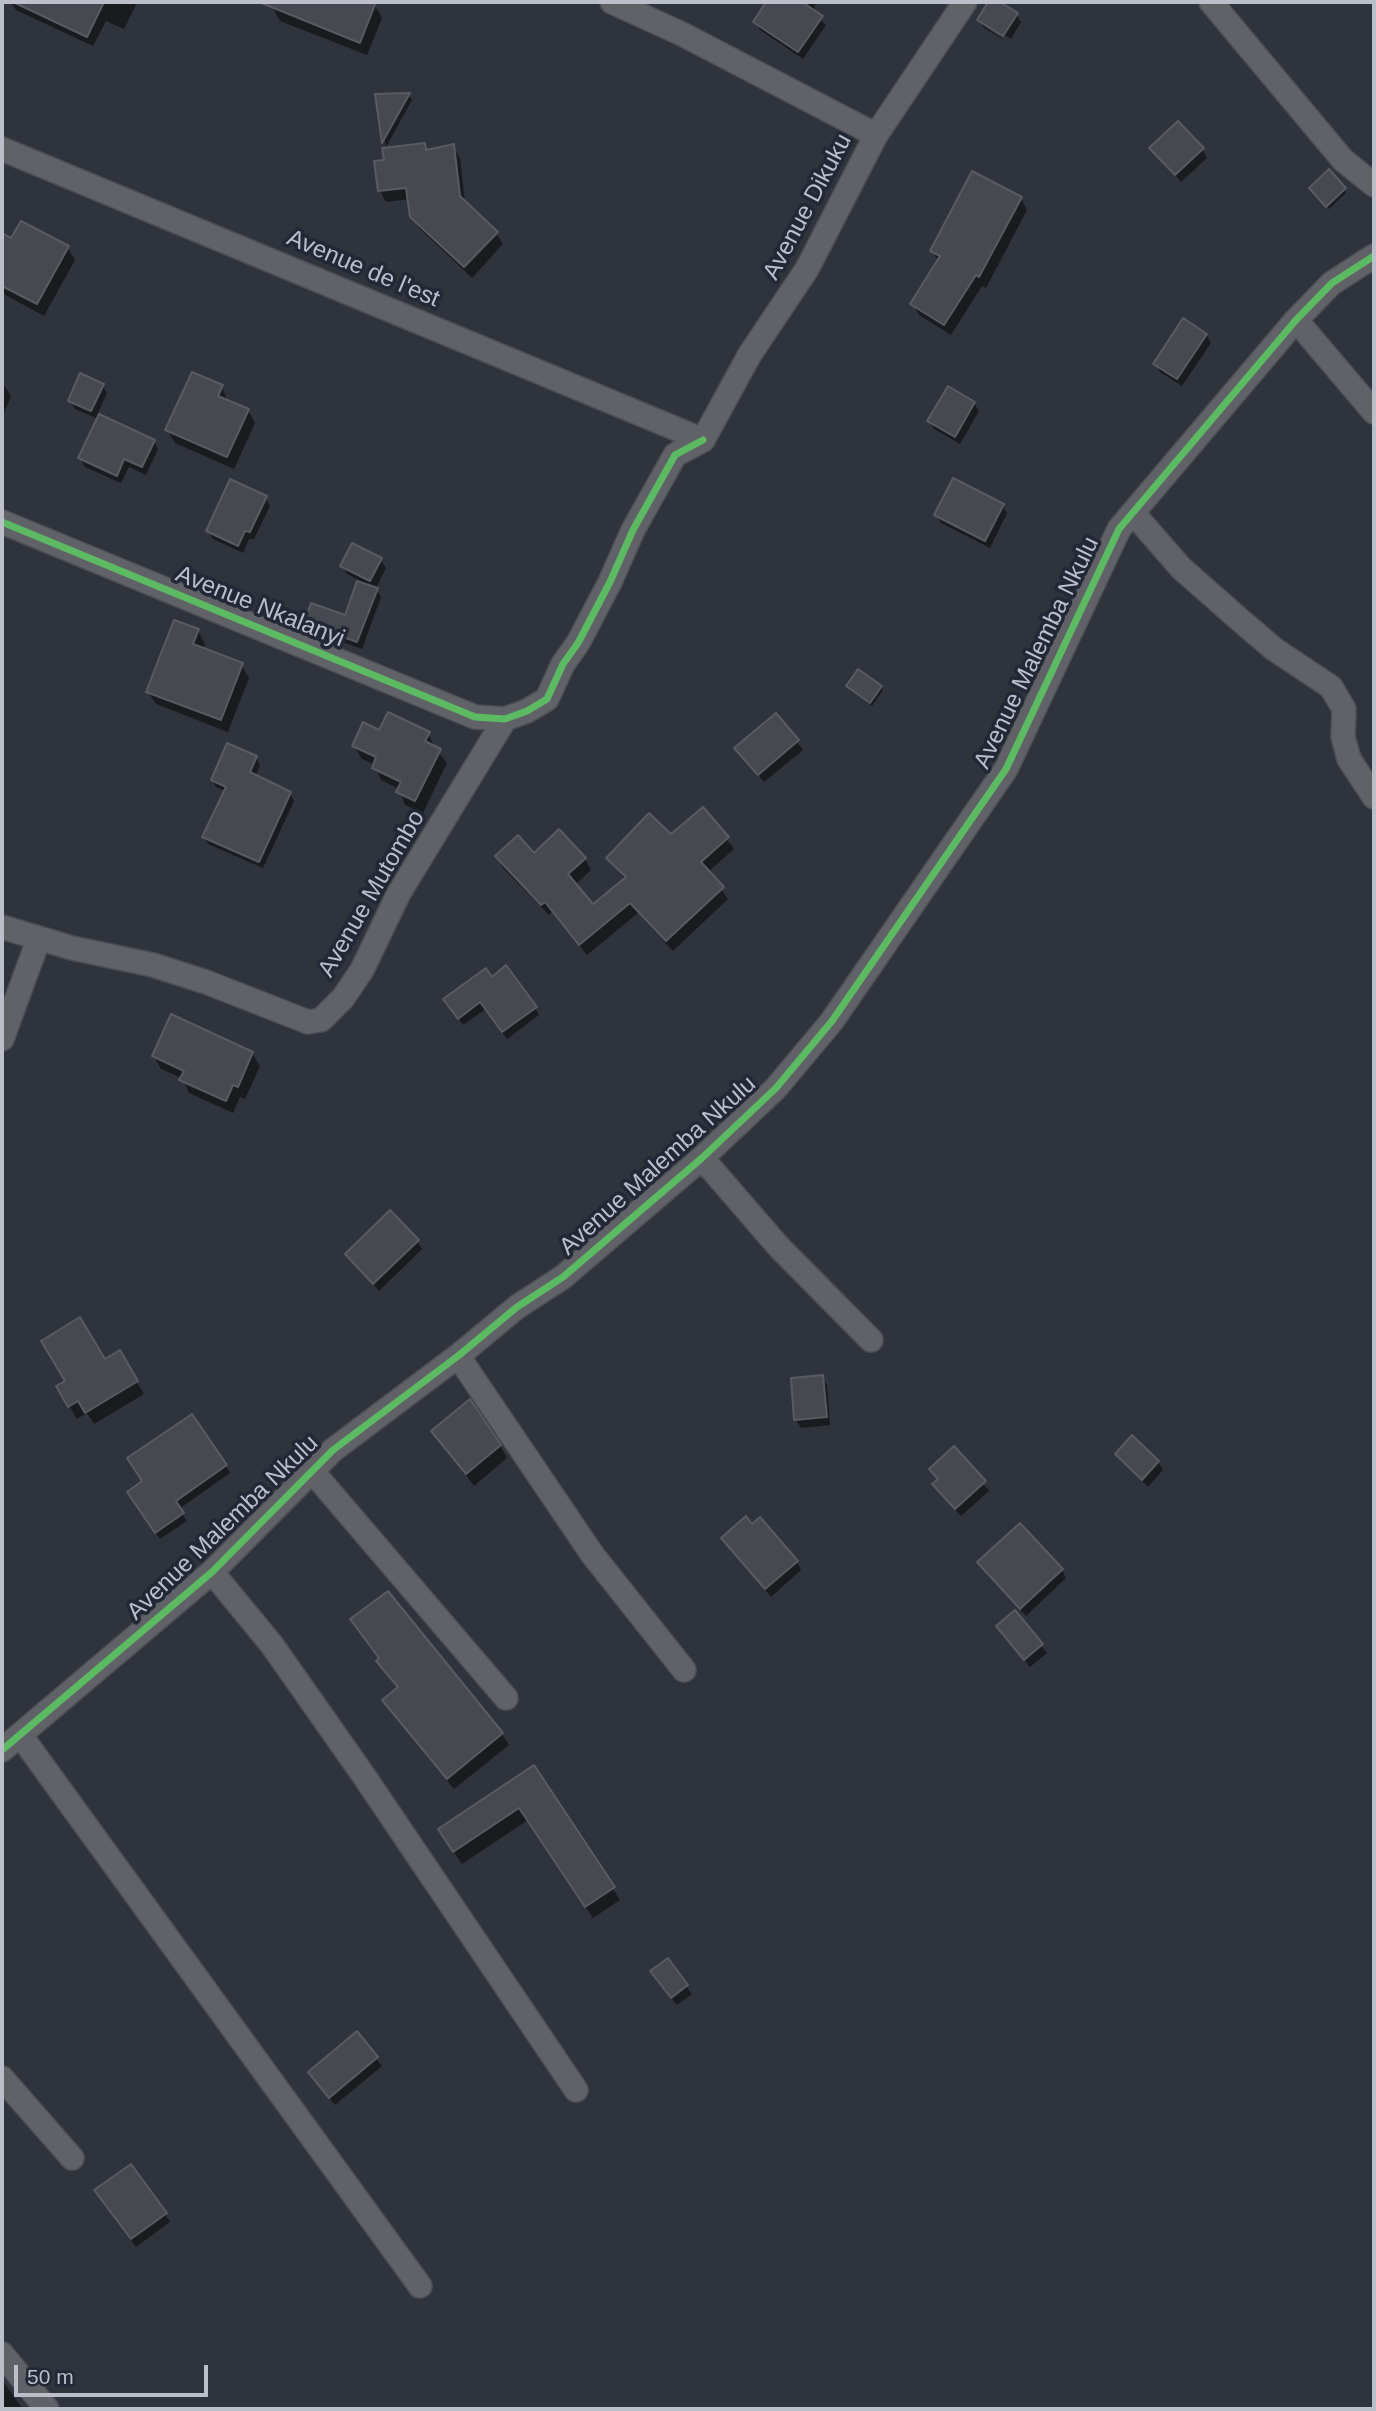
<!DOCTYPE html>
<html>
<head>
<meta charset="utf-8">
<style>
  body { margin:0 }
  #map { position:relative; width:1376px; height:2411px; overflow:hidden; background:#2f333b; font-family:Arial,sans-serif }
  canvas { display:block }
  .frame { position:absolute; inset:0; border:4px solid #bbbfca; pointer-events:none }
  .scale { position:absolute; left:14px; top:2365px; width:194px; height:32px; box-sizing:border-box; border:4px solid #bbbfca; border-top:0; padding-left:9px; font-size:21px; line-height:24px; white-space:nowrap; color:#bbbfca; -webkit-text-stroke:5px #232836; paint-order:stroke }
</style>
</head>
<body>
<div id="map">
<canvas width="1376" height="2411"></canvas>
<div class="frame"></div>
<div class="scale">50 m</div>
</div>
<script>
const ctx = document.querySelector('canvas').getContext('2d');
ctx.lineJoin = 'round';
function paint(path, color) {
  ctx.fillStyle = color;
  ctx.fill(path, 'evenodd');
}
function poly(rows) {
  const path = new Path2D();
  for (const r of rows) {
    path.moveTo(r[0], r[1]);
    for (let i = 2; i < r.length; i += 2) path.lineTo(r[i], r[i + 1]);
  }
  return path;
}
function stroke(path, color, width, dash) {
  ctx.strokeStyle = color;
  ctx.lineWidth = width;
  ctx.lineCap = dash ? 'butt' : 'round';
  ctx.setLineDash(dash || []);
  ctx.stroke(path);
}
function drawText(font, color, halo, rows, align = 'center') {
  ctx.font = font + ' Arial,sans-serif';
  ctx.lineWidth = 7;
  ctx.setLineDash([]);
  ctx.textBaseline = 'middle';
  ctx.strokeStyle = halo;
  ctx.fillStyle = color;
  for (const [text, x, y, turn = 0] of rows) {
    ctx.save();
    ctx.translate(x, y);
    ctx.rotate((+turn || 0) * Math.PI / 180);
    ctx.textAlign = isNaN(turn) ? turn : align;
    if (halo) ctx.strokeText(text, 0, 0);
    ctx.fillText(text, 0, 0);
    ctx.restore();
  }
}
paint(poly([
  [11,2,134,2,136,5,124,29,106,21,93,46,16,10],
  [275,2,366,2,375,5,382,18,367,55,280,21,273,8],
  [769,2,817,2,812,11,826,25,803,59,760,30,755,22],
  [991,2,997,2,1016,14,1021,22,1011,39,984,22,984,26,1008,43,984,28,979,20],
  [409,95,412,100,386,147,377,96],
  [424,145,428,151,453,146,460,158,465,203,496,233,503,244,472,278,419,228,412,216,410,199,386,202,380,191,386,162],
  [1152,148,1202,149,1207,158,1181,182],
  [1344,189,1346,193,1329,209,1313,192],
  [1021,198,1027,210,986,288,982,286,951,335,919,315,913,304,938,262,932,250],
  [2,235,12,241,67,247,75,260,44,316,2,293],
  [1206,335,1211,343,1182,386,1160,372,1156,364],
  [2,382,11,396,2,418],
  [102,385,107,393,97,415,154,441,158,449,146,475,129,467,121,483,85,467,80,458,98,419,75,409,70,401],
  [222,387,228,402,248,410,255,423,234,469,175,443,167,430],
  [974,403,979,411,960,444,934,429,929,421],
  [265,497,270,506,254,539,249,539,243,553,213,539,208,531],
  [1002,505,1007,513,990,548,941,523,936,515],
  [381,560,386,568,376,588,381,597,362,649,311,631,306,623,346,617,359,580,347,574,342,565],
  [198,631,205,644,203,650,241,665,249,678,228,732,156,704,148,692],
  [848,686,881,687,883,690,872,706],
  [776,715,803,750,764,782,736,748],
  [380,732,428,733,435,748,447,763,423,813,405,805,399,789,381,780,375,765,362,759,354,746],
  [256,758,260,765,255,777,290,794,294,801,263,868,208,844,204,837,226,791,216,787,212,780],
  [703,809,734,849,708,872,728,899,673,951,638,913,587,955,552,912,549,915,503,868,497,857,534,855,585,859,591,870,575,885,593,906,625,879,608,858,671,837],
  [492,979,535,1008,539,1015,507,1039,486,1009,463,1025,450,1007],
  [252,1053,260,1066,245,1099,240,1097,233,1113,189,1093,182,1078,161,1069,154,1056],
  [417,1241,422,1249,379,1291,347,1254],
  [119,1353,144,1394,94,1424,87,1413,77,1419,58,1387],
  [822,1377,827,1385,830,1425,801,1428,796,1420,793,1380],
  [433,1432,500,1445,507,1458,474,1486],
  [954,1448,989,1491,961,1516,939,1492,934,1484,939,1480,931,1469],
  [1117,1454,1158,1462,1163,1470,1148,1487],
  [226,1466,230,1473,179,1509,187,1521,160,1539,133,1500],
  [752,1526,797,1562,801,1570,771,1597,723,1538],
  [980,1562,1062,1570,1066,1578,1026,1616],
  [1014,1612,1047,1653,1030,1667,998,1626],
  [378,1661,502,1734,509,1745,454,1789,391,1712,384,1700,399,1689],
  [533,1767,620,1900,593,1918,528,1820,462,1864,447,1842],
  [667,1960,692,1994,677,2005,657,1979],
  [356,2034,382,2066,335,2105,310,2073],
  [101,2198,165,2214,170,2222,136,2247],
  [2,2380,23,2409,2,2409]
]), '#0007');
const building = poly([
  [13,2,104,2,87,37,13,2],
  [259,2,376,2,360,43,259,2],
  [766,2,802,2,823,16,798,52,753,22,766,2],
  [988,2,1000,2,1018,13,1003,36,977,20,988,2],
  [410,93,382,143,375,94,410,93],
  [1178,121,1204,148,1175,175,1149,148,1178,121],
  [425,143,426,150,454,144,460,196,498,232,464,267,410,217,406,188,378,191,374,161,384,160,382,148,425,143],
  [1329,169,1346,188,1326,207,1309,188,1329,169],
  [972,171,1022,197,979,277,976,275,944,325,910,304,940,256,930,251,972,171],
  [21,221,69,246,37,304,2,286,2,233,11,238,21,221],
  [1183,318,1207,334,1177,379,1153,364,1183,318],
  [192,372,223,385,218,396,249,409,227,457,165,430,192,372],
  [80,373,104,384,91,411,68,401,80,373],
  [948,386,975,402,955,437,927,421,948,386],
  [99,414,155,440,142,467,124,459,117,476,78,458,99,414],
  [953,478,1004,504,985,541,934,515,953,478],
  [230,479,267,496,250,532,245,531,238,546,206,531,230,479],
  [352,543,382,558,370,581,340,566,352,543],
  [357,581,378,588,357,642,304,623,311,603,345,615,357,581],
  [174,620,199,629,193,644,243,663,221,720,146,692,174,620],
  [858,669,882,686,870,703,846,686,858,669],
  [388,712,430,732,425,741,441,749,415,801,396,792,401,782,372,768,376,757,352,746,363,722,379,730,388,712],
  [776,713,799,740,758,775,734,748,776,713],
  [227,743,257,756,250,772,291,792,259,862,202,837,226,787,211,780,227,743],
  [703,807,729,837,701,862,724,887,666,941,630,903,579,945,545,902,541,905,495,856,518,835,534,853,559,829,586,858,568,874,593,904,626,877,606,858,649,813,671,834,703,807],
  [506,965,537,1007,502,1032,480,1002,458,1019,443,999,486,968,492,977,506,965],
  [171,1014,253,1052,238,1087,233,1085,226,1101,179,1080,184,1071,152,1056,171,1014],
  [390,1210,419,1240,373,1284,345,1254,390,1210],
  [80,1317,105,1359,120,1350,138,1381,85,1413,78,1401,68,1407,56,1386,65,1381,41,1341,80,1317],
  [823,1375,827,1417,794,1420,791,1378,823,1375],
  [470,1399,501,1445,466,1474,431,1431,470,1399],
  [192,1414,227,1465,176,1501,184,1513,155,1533,127,1492,142,1481,127,1458,192,1414],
  [1132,1435,1159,1461,1142,1480,1115,1454,1132,1435],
  [954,1446,986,1481,955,1509,932,1484,938,1479,929,1469,954,1446],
  [746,1516,752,1524,760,1517,798,1561,765,1589,721,1538,746,1516],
  [1020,1523,1063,1569,1020,1609,977,1562,1020,1523],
  [388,1591,503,1733,447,1779,382,1700,398,1687,376,1661,379,1658,350,1619,388,1591],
  [1015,1610,1043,1644,1024,1660,996,1626,1015,1610],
  [534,1765,615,1887,585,1907,519,1808,453,1852,438,1829,534,1765],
  [668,1958,688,1985,671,1998,650,1971,668,1958],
  [357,2031,378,2057,329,2098,308,2072,357,2031],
  [131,2164,167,2213,131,2239,94,2190,131,2164]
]);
paint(building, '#464950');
stroke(building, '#585b62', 2);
const minor = poly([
  [612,2,682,34,876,135],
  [1211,2,1343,160,1374,185],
  [2,149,703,440],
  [1296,320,1374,412],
  [703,440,750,354,807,269,876,135,965,2],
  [1133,513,1181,568,1240,620,1274,649,1331,687,1344,709,1343,737,1349,759,1374,797],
  [2,522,475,717,505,719,527,711,547,699,563,664,578,643,610,582,633,530,675,455,703,440],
  [2,927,72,948,153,965,206,982,308,1022,321,1020,343,998,362,970,399,893,505,719],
  [2,1039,39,938],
  [702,1158,778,1246,871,1340],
  [458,1356,592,1554,684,1670],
  [312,1471,506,1698],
  [212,1572,272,1645,364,1776,576,2090],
  [21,1736,420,2286],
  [2,1750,212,1572,333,1450,458,1356,517,1307,563,1277,702,1158,776,1088,832,1021,1006,769,1119,529,1296,320,1332,283,1374,256],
  [2,2078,72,2158],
  [2,2354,47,2409]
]);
stroke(minor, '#4b4e54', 26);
stroke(minor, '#606268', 23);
stroke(poly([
  [2,522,475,717,505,719,527,711,547,699,563,664,578,643,610,582,633,530,675,455,703,440],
  [2,1750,212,1572,333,1450,458,1356,517,1307,563,1277,702,1158,776,1088,832,1021,1006,769,1119,529,1296,320,1332,283,1374,256]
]), '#5cba63', 7);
drawText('24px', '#bbbfca', '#232836', [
  ["Avenue Dikuku",808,207,-62],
  ["Avenue de l'est",363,269,23],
  ["Avenue Nkalanyi",260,607,22],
  ["Avenue Malemba Nkulu",1037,653,-64],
  ["Avenue Mutombo",372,894,-60],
  ["Avenue Malemba Nkulu",658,1166,-42],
  ["Avenue Malemba Nkulu",223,1528,-44]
]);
</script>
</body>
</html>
